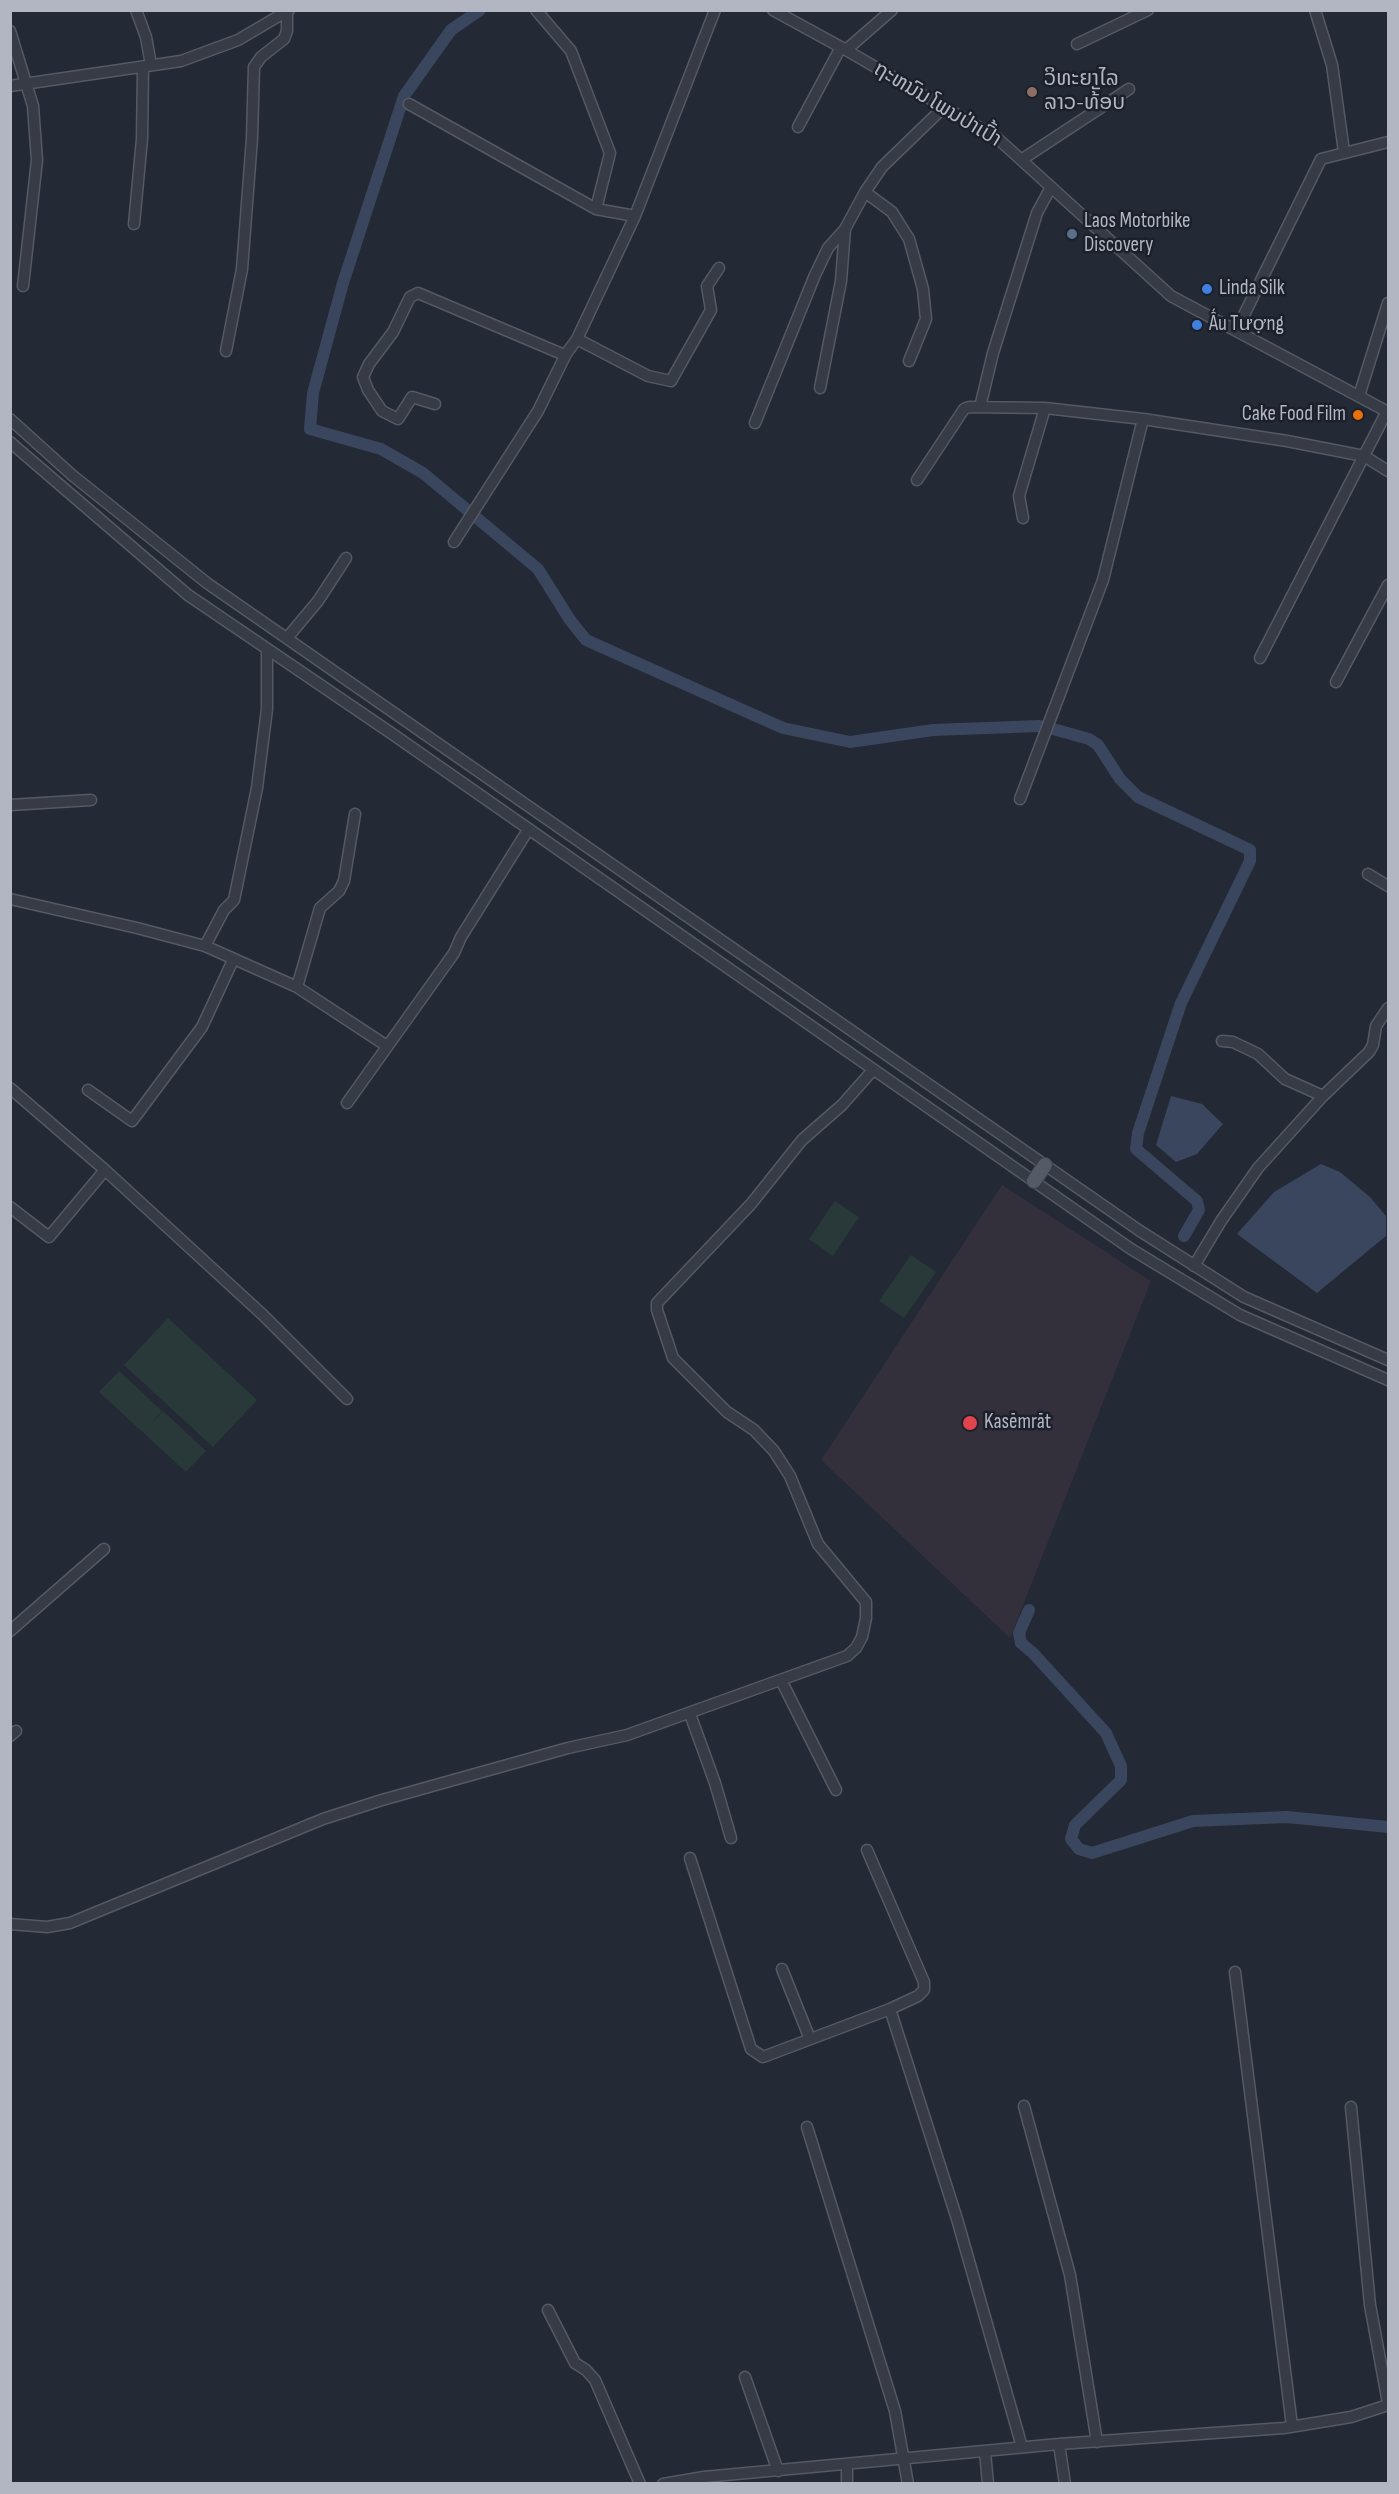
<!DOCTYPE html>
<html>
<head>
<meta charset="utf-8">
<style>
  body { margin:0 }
  #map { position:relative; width:1399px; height:2494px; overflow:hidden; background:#232935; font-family:"Sofia Sans Condensed",sans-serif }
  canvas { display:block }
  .frame { position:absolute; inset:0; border:12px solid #b1b6c2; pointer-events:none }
</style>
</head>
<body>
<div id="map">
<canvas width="1399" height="2494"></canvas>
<div class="frame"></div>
</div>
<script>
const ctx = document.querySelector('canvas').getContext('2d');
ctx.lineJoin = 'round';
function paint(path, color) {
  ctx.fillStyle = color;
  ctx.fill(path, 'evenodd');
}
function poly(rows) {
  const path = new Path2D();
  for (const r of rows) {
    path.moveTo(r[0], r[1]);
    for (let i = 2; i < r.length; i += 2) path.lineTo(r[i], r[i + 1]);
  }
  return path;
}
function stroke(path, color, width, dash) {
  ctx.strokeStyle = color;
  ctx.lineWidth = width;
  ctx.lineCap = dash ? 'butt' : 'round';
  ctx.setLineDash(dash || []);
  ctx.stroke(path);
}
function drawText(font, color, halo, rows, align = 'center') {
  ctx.font = font + ' "Sofia Sans Condensed","Noto Sans Lao",sans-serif';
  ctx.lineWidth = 5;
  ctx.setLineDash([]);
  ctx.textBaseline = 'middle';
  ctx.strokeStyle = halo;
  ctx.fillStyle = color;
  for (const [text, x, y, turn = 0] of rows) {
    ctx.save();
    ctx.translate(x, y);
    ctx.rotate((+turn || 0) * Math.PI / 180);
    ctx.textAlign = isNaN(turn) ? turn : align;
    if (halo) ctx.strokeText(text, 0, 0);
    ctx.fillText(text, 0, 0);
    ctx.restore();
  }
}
paint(poly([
  [1002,1185,1151,1281,1010,1638,821,1460]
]), '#33303b');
paint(poly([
  [835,1201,859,1217,833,1256,809,1239],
  [911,1255,936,1272,904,1318,879,1301],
  [168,1318,257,1400,213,1447,124,1365],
  [119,1371,162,1411,146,1429,163,1411,206,1451,186,1472,99,1392]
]), '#29393a');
paint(poly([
  [1171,1096,1202,1104,1223,1124,1197,1154,1176,1162,1156,1145],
  [1321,1164,1340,1172,1370,1197,1386,1216,1386,1236,1317,1293,1237,1234,1274,1192]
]), '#3a465d');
stroke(poly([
  [480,10,451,30,404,96,343,283,313,393,310,429,381,449,423,473,538,569,570,620,586,640,783,728,850,742,933,730,1040,726],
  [1053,729,1089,739,1098,745,1120,779,1138,797,1250,850,1250,861,1181,1003,1138,1133,1136,1149,1197,1201,1199,1210,1184,1236],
  [1029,1610,1019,1633,1021,1643,1033,1653,1106,1733,1121,1766,1121,1780,1075,1825,1071,1839,1079,1849,1092,1853,1193,1821,1287,1817,1388,1827]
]), '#3a465d', 12);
const minor = poly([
  [136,10,146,37,151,65],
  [536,10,571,51,610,153,596,209,635,216],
  [773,10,846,50,996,137,1171,296,1388,412],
  [1315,10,1332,65,1344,152],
  [10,31,33,106,37,160,23,286],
  [1077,44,1148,10],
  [846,50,892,10],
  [10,86,181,61,238,40,289,10],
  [409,104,596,209],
  [798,127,841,47],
  [1021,160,1129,89],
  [865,192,892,212,909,239,923,289,926,319,909,361],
  [134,224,142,139,143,68],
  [1236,331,1321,159,1388,142],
  [577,339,648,376,671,381,711,310,707,286,719,268],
  [226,351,242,269,252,138,254,67,261,57,284,39,287,31,287,11],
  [820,388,841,281,845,229],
  [1359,396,1388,303],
  [435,404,412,397,398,419,382,411,368,390,363,377,369,364,393,332,410,297,418,293,562,354,566,354],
  [980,407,993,353,1037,213,1051,187],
  [10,419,72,475,207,583,1140,1231,1244,1297,1388,1360],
  [755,423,815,275,828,248,845,229,865,192,882,167,944,107],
  [10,442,188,595,391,733,1131,1249,1240,1315,1388,1380],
  [917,480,964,409,969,407,1045,408,1143,419,1287,441,1364,456,1388,471],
  [1023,518,1019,496,1045,408],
  [454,542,538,411,566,354,577,339,635,216,715,10],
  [287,638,318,601,346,558],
  [1260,658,1387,411],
  [1336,682,1388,585],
  [1020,799,1103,580,1143,419],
  [10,805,91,800],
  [1368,874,1388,886],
  [10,899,137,928,205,946,297,987,387,1046],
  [205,946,224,910,234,900,257,788,267,709,267,650],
  [297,987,320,908,339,891,344,881,355,814],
  [1222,1041,1233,1042,1258,1054,1285,1079,1323,1096],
  [10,1088,105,1170,49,1237,10,1207],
  [88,1090,132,1121,202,1027,233,960],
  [347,1103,454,953,461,937,528,830],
  [105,1170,263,1315,347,1399],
  [1194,1266,1221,1221,1258,1168,1323,1096,1369,1052,1373,1045,1376,1026,1388,1008],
  [10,1631,104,1549],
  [781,1680,836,1790],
  [690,1714,715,1783,731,1838],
  [10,1736,16,1731],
  [690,1858,751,2049,763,2057,890,2009,918,1996,924,1990,924,1982,867,1850],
  [10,1924,47,1927,70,1923,323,1819,382,1800,568,1748,627,1735,847,1656,856,1648,862,1637,866,1618,866,1602,818,1544,790,1476,774,1451,754,1430,727,1412,673,1358,657,1310,657,1303,751,1204,802,1140,842,1105,873,1070],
  [782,1969,810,2039],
  [1235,1972,1292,2426],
  [890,2009,957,2219,1022,2447],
  [1024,2106,1070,2275,1097,2442],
  [1351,2107,1370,2305,1388,2403],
  [807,2127,895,2411,908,2484],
  [548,2310,575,2363,586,2370,595,2380,640,2484],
  [745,2377,778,2471],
  [1059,2444,1065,2484],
  [985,2452,988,2484],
  [663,2484,704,2477,1059,2444,1284,2428,1351,2417,1388,2405],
  [847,2484,847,2465]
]);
const major = poly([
  [1034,1181,1045,1165]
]);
stroke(minor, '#545964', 13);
stroke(major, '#3f444f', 16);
stroke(minor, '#363b46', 10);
stroke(major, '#545a66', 14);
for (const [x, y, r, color] of [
  [1032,92,6,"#8d6e63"],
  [1072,234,6,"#5c6f8a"],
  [1207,289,6,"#3f7fe0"],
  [1197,325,6,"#3f7fe0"],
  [1358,415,6,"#e8710a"],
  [970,1423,8,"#e0444e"]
]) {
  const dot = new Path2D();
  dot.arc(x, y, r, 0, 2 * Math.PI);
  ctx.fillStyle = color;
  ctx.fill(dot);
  stroke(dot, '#1c202b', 2);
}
drawText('21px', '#b1b6c2', '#1c202b', [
  ["ວິທະຍາໄລ",1044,80],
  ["ລາວ-ທ້ັອບ",1044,104],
  ["Laos Motorbike",1084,222],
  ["Discovery",1084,246],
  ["Linda Silk",1219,289],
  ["Ấu Tượng",1209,325],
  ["Cake Food Film",1346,415,"right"],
  ["Kasēmrāt",984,1423]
], 'left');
drawText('21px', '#b1b6c2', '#1c202b', [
  ["ຖະຫນົນ ໂພນປ່າເປົ້າ",937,105,31]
]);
</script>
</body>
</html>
